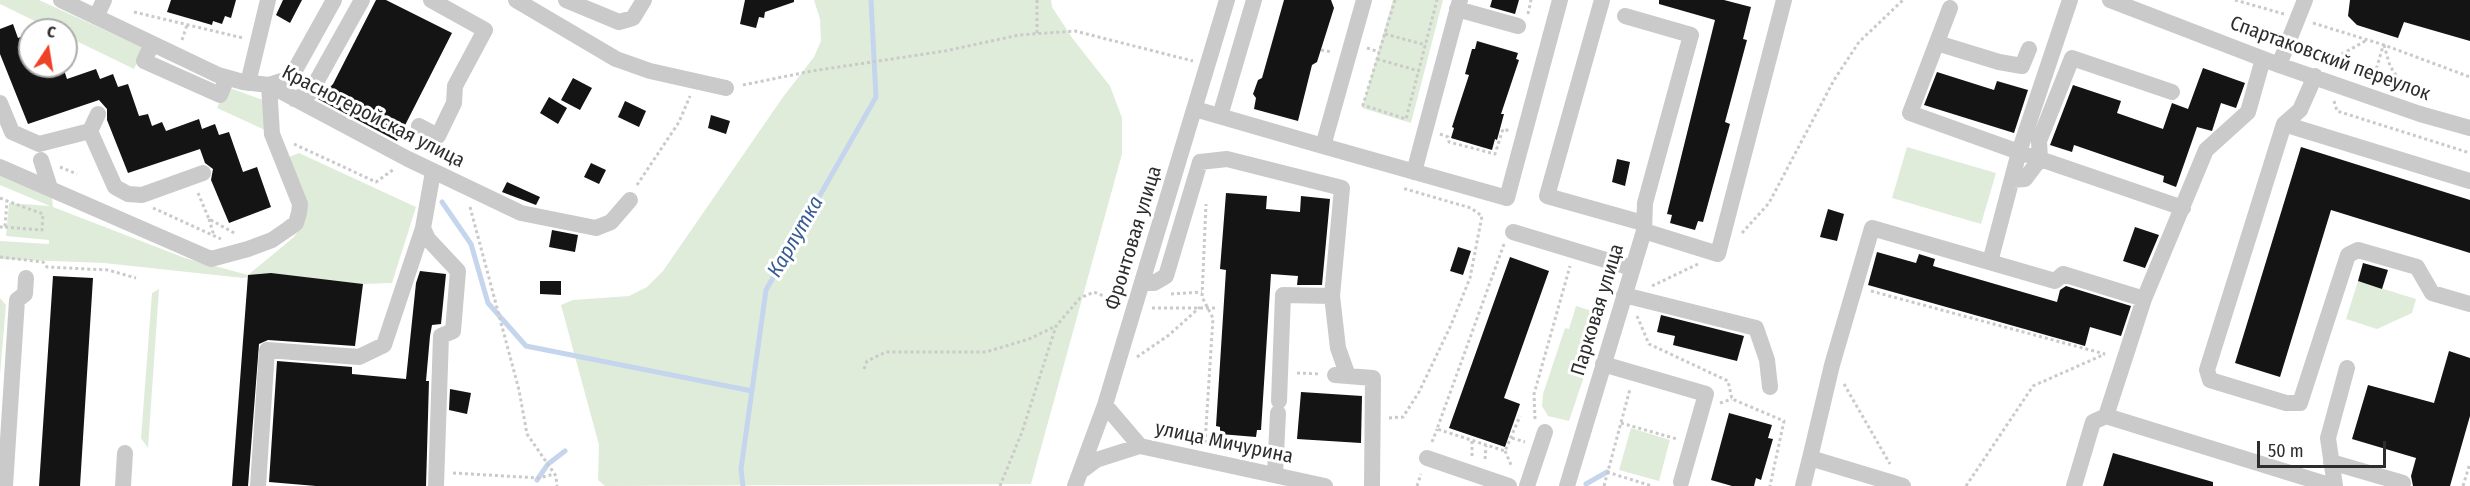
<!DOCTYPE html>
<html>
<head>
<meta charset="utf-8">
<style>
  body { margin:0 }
  #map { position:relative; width:2470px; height:486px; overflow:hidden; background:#fff; font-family:"Fira Sans Condensed",sans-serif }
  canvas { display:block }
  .north { position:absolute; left:18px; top:18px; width:60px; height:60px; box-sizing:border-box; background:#fff; border:2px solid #ababab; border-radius:50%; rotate:12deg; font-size:16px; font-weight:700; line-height:24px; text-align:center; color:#2d2d2d }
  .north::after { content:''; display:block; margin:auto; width:21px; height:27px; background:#ee4125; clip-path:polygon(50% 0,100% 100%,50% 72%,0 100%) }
  .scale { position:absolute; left:2257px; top:441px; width:129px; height:27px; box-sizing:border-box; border:3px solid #2d2d2d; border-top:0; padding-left:8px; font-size:18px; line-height:21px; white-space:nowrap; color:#2d2d2d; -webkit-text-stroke:4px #fff; paint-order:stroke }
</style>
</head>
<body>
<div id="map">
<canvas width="2470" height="486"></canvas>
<div class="north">С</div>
<div class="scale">50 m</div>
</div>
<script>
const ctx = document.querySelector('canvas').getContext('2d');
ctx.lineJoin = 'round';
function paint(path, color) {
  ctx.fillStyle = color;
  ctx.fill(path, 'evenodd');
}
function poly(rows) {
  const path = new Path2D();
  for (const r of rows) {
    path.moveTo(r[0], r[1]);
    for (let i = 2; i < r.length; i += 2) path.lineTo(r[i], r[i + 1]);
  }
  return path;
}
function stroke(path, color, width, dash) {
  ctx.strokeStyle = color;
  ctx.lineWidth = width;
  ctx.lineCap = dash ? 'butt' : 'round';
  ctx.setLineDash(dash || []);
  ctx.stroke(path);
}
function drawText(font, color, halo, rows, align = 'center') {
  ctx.font = font + ' "Fira Sans Condensed",sans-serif';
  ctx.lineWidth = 6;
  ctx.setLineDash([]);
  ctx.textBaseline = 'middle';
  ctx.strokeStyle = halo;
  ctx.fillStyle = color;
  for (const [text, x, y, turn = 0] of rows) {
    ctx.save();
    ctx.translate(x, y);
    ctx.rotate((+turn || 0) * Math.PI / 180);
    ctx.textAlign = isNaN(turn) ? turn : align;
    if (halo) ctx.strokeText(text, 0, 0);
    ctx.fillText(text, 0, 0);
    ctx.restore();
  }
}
paint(poly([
  [0,0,39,0,144,48,134,69,66,36,66,30,53,30,0,4],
  [814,0,1051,0,1052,7,1073,39,1110,86,1122,118,1122,154,1031,484,605,486,598,480,599,445,561,305,573,300,629,296,647,287,663,271,783,97,814,57,821,41,820,19],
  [1393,0,1443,0,1411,123,1362,108],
  [227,87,263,100,265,130,217,108],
  [1907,147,1996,173,1981,224,1892,198],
  [299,153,416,207,392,283,363,284,270,274,243,278,104,263,0,259,0,241,49,244,49,240,6,236,9,203,50,206,0,185,0,174,52,197,53,207,185,258,248,275,294,237,303,223,289,157],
  [2358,281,2416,299,2412,313,2377,329,2346,319],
  [159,289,148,448,141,438,152,293],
  [0,298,6,305,0,374],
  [1576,306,1596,312,1589,336,1597,338,1569,421,1548,416,1542,406,1543,394,1565,328,1569,329],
  [1631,428,1670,440,1659,481,1619,470]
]), '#e0ecda');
stroke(poly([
  [442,202,471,244,488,303,526,346,752,391],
  [537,480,548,464,565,451],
  [1586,484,1607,472],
  [743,486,741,469,766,290,876,97,871,0]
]), '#c5d5ed', 5);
paint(poly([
  [171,0,236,0,231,18,225,16,222,24,213,21,212,25,167,12],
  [283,0,302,0,290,23,276,15],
  [376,0,386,0,452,33,397,141,318,99,333,84],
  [745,0,794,0,794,2,765,12,764,18,759,17,756,28,740,24],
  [1284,0,1331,0,1334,8,1317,62,1312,65,1298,121,1254,109,1256,98,1253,94,1258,80,1262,78],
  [1492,0,1519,0,1515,14,1490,7],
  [1659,0,1724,0,1751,7,1743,39,1747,40,1725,122,1730,124,1703,222,1698,221,1695,230,1670,223,1672,215,1667,214,1715,20,1659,4],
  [2350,0,2470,0,2470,41,2404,22,2398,38,2357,25,2348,16],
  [13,24,18,38,30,33,30,66,48,66,51,74,64,70,67,79,96,69,100,79,113,74,118,87,128,84,139,116,148,114,152,126,162,122,166,131,199,119,202,129,215,124,219,135,229,132,243,172,257,167,271,207,229,223,211,180,213,169,205,163,200,149,128,173,107,120,107,109,99,100,28,124,0,54,0,29],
  [1477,41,1518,53,1516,59,1519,60,1501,114,1504,114,1497,140,1495,139,1492,150,1451,138,1454,128,1452,127,1469,75,1465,74,1472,49,1475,49],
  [2203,68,2245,83,2236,108,2221,103,2212,131,2197,127,2176,187,2163,182,2164,176,2074,145,2072,152,2050,145,2073,85,2121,101,2117,113,2163,129,2172,103,2188,109],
  [1937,72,1994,90,1997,81,2028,90,2014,133,1924,105],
  [573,78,592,88,580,110,561,100],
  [549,97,567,108,558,124,540,113],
  [625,101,646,111,639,127,618,117],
  [711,115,730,121,726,134,708,128],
  [2301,147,2470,200,2470,253,2331,210,2280,377,2235,363],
  [1617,159,1630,162,1625,186,1612,182],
  [591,163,606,170,599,184,584,177],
  [507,182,540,197,536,205,502,192],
  [1226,193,1267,196,1266,209,1300,212,1301,196,1330,199,1322,285,1297,285,1298,276,1271,274,1261,430,1257,430,1256,437,1220,434,1220,427,1216,426,1226,270,1220,269],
  [1828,209,1844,214,1837,241,1820,237],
  [2135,227,2159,235,2145,268,2123,261],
  [552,230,578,235,575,252,549,247],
  [1458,247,1471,251,1463,275,1450,271],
  [1877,252,1916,263,1919,254,1935,259,1933,266,2057,302,2060,290,2066,286,2131,306,2121,336,2090,327,2085,346,1868,285],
  [1510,257,1549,271,1504,398,1520,404,1505,447,1449,428],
  [2363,263,2388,270,2382,289,2358,281],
  [420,271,446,274,441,324,432,325,430,336,426,381,429,381,426,486,316,486,269,482,277,361,352,367,352,374,406,379,416,283],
  [271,273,363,284,355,346,268,340,259,344,248,486,232,486,248,275],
  [53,276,93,278,80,486,39,486],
  [540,281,561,281,561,295,540,294],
  [1661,315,1744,336,1737,361,1673,345,1675,336,1657,332],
  [2449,351,2470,358,2470,416,2450,486,2413,486,2411,476,2416,458,2352,439,2368,385,2434,403],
  [450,389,471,393,467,414,449,410],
  [1301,392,1362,396,1361,443,1297,439],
  [1729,413,1772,425,1768,438,1773,439,1761,480,1756,478,1754,486,1732,486,1711,480],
  [2113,453,2213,482,2213,486,2103,486]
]), '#141414');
stroke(poly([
  [1037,0,1037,34],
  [1395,0,1363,105,1406,119,1437,0],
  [2235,0,2284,14],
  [134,12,243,38],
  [1528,14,1531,0],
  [2313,23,2384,45,2470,77],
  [1385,34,1426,45],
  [182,40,187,25],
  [2384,45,2390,66,2407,92],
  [1367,48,1379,52],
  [1321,50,1332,52],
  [1377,59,1419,71],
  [2326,63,2367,40],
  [2373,80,2383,46],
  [743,85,812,71,945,51,1019,35,1075,31,1193,61],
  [2334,101,2337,111,2470,153],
  [1440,134,1448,137,1449,142,1495,154,1503,129,1510,131],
  [294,144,376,182,394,169],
  [60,167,77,174],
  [637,185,679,122,690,96],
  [198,193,209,219,236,234],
  [0,198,7,201,5,227,0,227],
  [470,207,519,390,527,434,556,476,557,486],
  [153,208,221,239],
  [209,219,214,236],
  [5,227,42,230,43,214,7,201],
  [1742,233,1769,203,1834,80,1859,42,1903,0],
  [1504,244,1437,429,1505,451,1520,416],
  [0,257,43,262,47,267,108,270,136,278],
  [1652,286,1698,264],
  [1871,291,2105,354],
  [1171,294,1202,292],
  [1152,308,1216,308],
  [1637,316,1649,344,1728,381,1732,399,1784,421,1770,486],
  [1137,357,1169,335,1200,307],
  [864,369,867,361,886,352,986,352,1029,339,1056,326],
  [1297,373,1321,374],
  [1844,384,1890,464],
  [1720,403,1732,399],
  [1389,418,1403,417,1419,392,1451,325,1470,278,1482,216,1471,208,1402,188],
  [1535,419,1534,394,1570,266],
  [1621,423,1677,439],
  [1512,438,1525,442],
  [1432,442,1437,429],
  [1205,443,1213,318,1202,297,1206,204],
  [1505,451,1512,467],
  [1472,456,1472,441],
  [1485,459,1486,446],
  [1607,472,1652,486],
  [453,473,539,478,554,474],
  [1000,486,1022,432,1056,326,1080,298,1094,292,1120,303],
  [1417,486,1421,474],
  [1604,486,1630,389],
  [1966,486,2033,386,2105,354],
  [2463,486,2470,463]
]), '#cacaca', 3, [3, 3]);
stroke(poly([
  [61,0,218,75,243,82,269,85,408,159,521,213,596,228,611,222,630,200],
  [516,0,616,59,650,71,726,88],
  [566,0,619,22,633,18,644,0],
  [1602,0,1547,196,1643,223],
  [2110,0,2279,65,2420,114,2470,128],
  [1950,8,1910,113,2019,152,2070,0],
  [1457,9,1518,26],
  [1625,16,1691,35,1645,203,1644,231],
  [96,17,104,0],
  [1937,43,1999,62,2022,66,2029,49],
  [152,44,144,61,220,95,227,78],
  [2279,65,2305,0],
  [2315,76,2300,110,2284,124,2470,181],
  [248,83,268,0],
  [269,85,285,80,295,70,334,0],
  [2172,92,2072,58,2039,141,2040,159,2183,208],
  [294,99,310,93,362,0],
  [0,103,12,132,39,144,90,131,115,187,128,194,142,195,203,173],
  [1195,109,1323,146,1364,0],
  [1220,116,1254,0],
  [2284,124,2207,370,2210,380,2286,403,2300,403,2348,255,2358,250,2417,267,2432,293,2470,304],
  [419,126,438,136,454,103,455,86,485,30,431,0],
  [90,131,98,114],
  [1323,146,1507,198,1560,0],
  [41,160,50,188],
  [0,167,211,259,248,249,272,240,288,229,296,223,299,213,300,204,272,134,269,85],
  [433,172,423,228,428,239,458,271,453,331,441,336,436,486],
  [1414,172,1460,0],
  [1513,232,1632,268],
  [1990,262,2019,152,2040,159,2025,179,2012,180],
  [1142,283,1154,283,1166,276,1200,162,1227,159,1342,188,1332,296,1283,295,1279,401],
  [1624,295,1756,328,1767,360,1770,387],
  [1332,296,1338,348,1348,376],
  [1603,364,1706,394,1681,482],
  [1335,375,1373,378,1372,486],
  [1105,405,1140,446],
  [2106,416,2332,486],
  [1427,458,1509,486],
  [2331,462,2403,483],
  [1084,469,1096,460,1140,446,1325,486],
  [1275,474,1278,413],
  [5,486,17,300,25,294,26,278],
  [123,486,125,453],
  [258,486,267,350,359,357,384,345,423,228],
  [1075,486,1105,405,1227,0],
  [1527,486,1545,432],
  [1567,486,1644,231,1718,254,1784,0],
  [1803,486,1810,458],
  [1903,486,1810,458,1832,365,1872,228,2055,281,2063,274,2144,299],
  [2074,486,2093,422,2106,416,2144,299,2206,150,2248,112,2263,59],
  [2335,486,2328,438,2347,368]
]), '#cacaca', 16);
drawText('20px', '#2d2d2d', '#fff', [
  ["Спартаковский переулок",2330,59,20],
  ["Красногеройская улица",373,117,27],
  ["Фронтовая улица",1134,238,-73],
  ["Парковая улица",1598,310,-73],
  ["улица Мичурина",1224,443,12]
]);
drawText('italic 21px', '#375c93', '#fff', [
  ["Карлутка",796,237,-60]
]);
</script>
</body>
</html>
